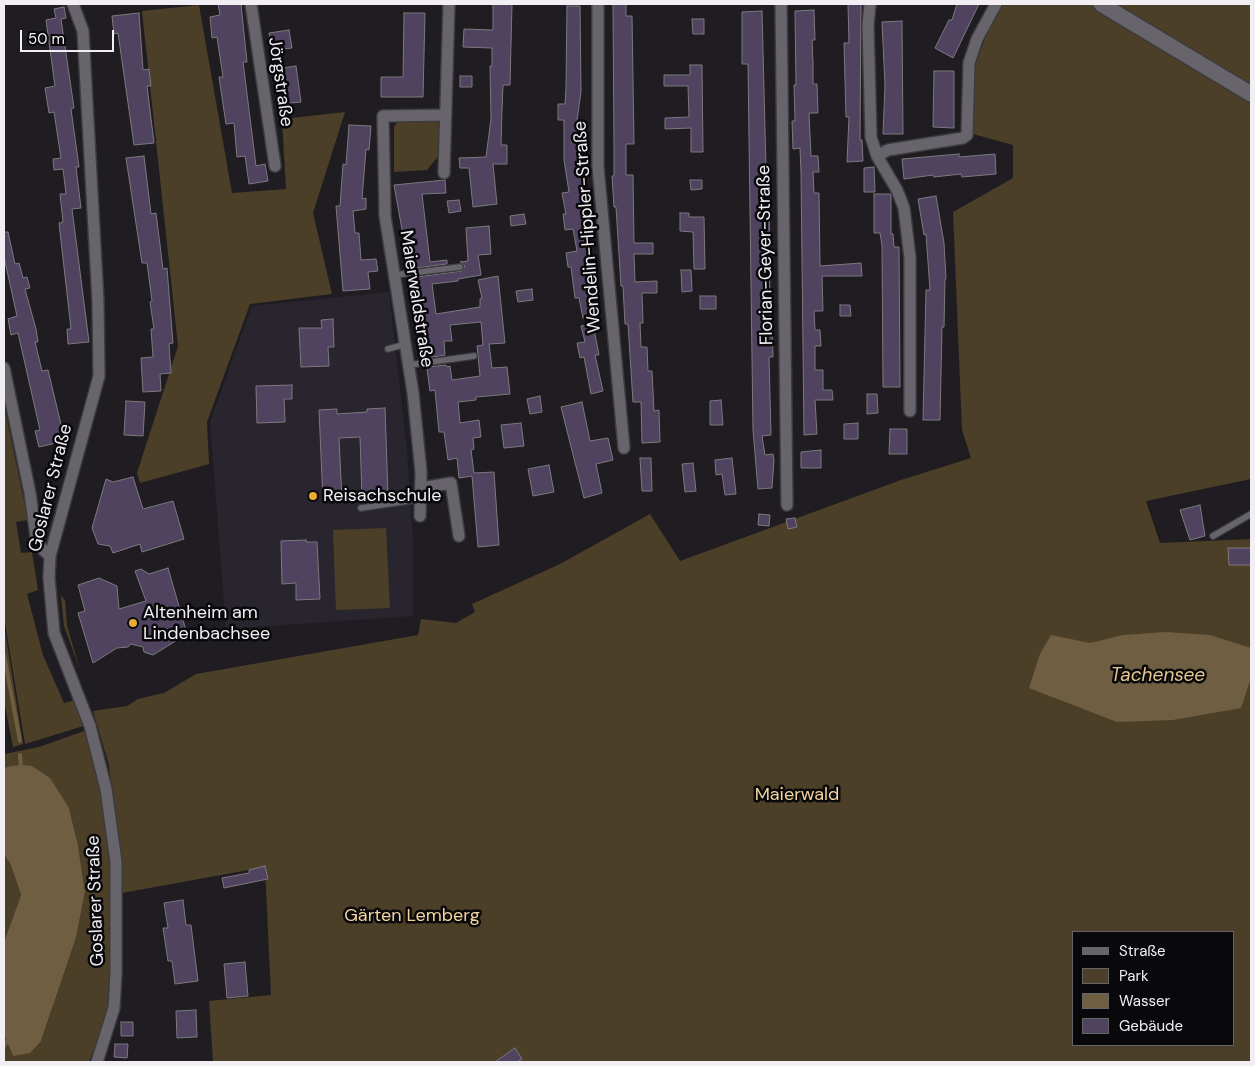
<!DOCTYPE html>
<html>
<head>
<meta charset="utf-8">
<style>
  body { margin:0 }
  #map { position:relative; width:1255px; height:1066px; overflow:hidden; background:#1f1d22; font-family:"DM Sans",sans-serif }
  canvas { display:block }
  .frame { position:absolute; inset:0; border:5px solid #f1eff3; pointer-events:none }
  .legend { position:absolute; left:1072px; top:931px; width:162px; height:115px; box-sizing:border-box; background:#09080a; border:1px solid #666467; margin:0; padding:6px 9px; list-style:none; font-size:15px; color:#f1eff3 }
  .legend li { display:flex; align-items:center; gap:10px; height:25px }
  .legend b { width:25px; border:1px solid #666467 }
  .scale { position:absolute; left:20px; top:30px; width:94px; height:22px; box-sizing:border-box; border:2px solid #f1eff3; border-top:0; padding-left:6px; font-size:15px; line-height:18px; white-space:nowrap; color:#f1eff3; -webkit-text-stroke:4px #09080a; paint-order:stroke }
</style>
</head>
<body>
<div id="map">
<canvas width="1255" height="1066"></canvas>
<div class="frame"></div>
<ul class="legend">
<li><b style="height:6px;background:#67656b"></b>Straße</li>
<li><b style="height:14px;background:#4c3f27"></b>Park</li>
<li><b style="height:14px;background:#6f5e42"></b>Wasser</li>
<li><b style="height:14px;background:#4f435f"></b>Gebäude</li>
</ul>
<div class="scale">50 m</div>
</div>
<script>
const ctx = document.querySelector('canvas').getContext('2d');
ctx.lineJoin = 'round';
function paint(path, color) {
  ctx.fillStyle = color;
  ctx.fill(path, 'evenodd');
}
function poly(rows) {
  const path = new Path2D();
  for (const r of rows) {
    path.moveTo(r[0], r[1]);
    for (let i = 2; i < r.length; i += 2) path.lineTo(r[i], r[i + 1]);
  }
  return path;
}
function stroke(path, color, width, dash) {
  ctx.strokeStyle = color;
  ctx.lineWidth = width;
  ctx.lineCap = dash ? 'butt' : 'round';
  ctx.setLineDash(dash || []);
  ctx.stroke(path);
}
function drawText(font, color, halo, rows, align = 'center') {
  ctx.font = font + ' "DM Sans",sans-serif';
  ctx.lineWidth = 5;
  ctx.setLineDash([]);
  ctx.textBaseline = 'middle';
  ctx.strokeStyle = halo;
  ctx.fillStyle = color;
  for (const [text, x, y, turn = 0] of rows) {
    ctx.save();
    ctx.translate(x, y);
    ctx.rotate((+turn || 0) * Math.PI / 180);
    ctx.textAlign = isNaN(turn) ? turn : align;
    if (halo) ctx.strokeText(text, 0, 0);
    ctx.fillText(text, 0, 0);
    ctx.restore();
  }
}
paint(poly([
  [389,292,407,451,413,540,413,616,226,629,210,422,252,306]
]), '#29252f');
paint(poly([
  [1001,4,1251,4,1251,479,1146,501,1160,543,1251,539,1251,1062,213,1062,209,1001,271,995,265,867,122,893,109,765,93,711,127,706,138,699,164,693,196,674,418,635,421,619,456,623,475,612,472,604,560,564,650,514,680,561,901,480,971,458,962,430,953,212,1013,178,1013,145,973,134,974,68,991,23],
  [1074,932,1234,932,1234,1045,1074,1045],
  [199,5,232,193,286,189,282,119,345,112,313,213,332,294,250,304,207,422,209,464,140,483,137,473,178,346,142,11],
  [405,120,437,121,442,129,441,153,427,170,394,172,394,127,397,122],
  [4,405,28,520,16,522,21,553,32,552,38,590,27,594,43,655,64,703,75,700,87,725,25,744,4,617],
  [386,528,390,608,336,610,333,530],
  [61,596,65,600,67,626,80,670,64,626],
  [4,624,23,744,13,747,4,701],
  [87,730,102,790,112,863,110,1008,89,1062,4,1062,4,1035,13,1056,41,1041,76,938,85,892,78,845,69,808,6,767,4,770,4,754,39,747],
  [4,855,10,863,21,895,4,942]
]), '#4c3f27');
paint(poly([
  [1166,632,1210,635,1251,648,1251,678,1241,708,1173,720,1117,722,1029,688,1040,654,1051,635,1090,643,1123,635],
  [20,765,32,766,50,778,69,808,78,845,85,892,76,938,41,1041,30,1053,13,1056,4,1035,4,942,21,895,10,863,4,855,4,770,6,767]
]), '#6f5e42');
stroke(poly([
  [4,655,20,741],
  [20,755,21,768],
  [4,1046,8,1040]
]), '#6f5e42', 4);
const building = poly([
  [218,4,241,4,247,62,243,62,256,166,265,164,268,181,249,184,245,156,237,157,234,123,226,124,219,77,223,77,217,37,212,38,210,17,220,15,218,4],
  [493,4,512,4,510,85,503,85,502,110,501,145,507,145,507,164,493,164,497,204,473,207,469,168,460,168,459,158,486,157,491,119,490,66,492,66,492,48,463,47,464,29,493,30,493,4],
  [613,4,626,4,626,16,632,16,634,144,626,144,626,175,633,175,634,243,653,243,653,254,634,254,635,282,657,281,657,293,642,293,643,323,640,323,641,347,647,347,648,371,652,371,654,411,659,410,660,442,642,443,641,402,633,402,628,324,625,324,623,286,621,286,616,207,614,207,612,176,614,176,614,145,613,4],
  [848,4,861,4,860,140,862,140,863,161,847,162,849,117,846,117,844,43,849,43,848,4],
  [957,4,979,4,953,58,935,48,949,20,952,20,957,4],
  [567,6,580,6,581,92,577,120,577,175,580,174,586,205,583,206,589,241,585,242,592,280,588,280,595,316,583,318,579,298,575,298,571,267,568,267,566,253,577,251,573,229,565,230,563,214,566,214,562,193,569,192,564,160,564,120,558,120,558,104,565,104,566,88,567,6],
  [64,7,66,18,61,19,74,108,71,109,79,167,76,167,81,208,72,209,89,342,68,344,67,329,71,329,59,223,63,222,60,194,66,194,63,169,54,170,53,159,61,158,54,112,49,113,45,88,55,86,46,20,56,18,54,9,64,7],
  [814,10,815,40,812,40,813,62,813,84,817,84,818,113,809,113,811,156,818,156,819,172,813,172,814,193,819,193,820,266,861,263,862,276,822,276,823,311,814,311,815,330,820,330,821,346,815,346,815,370,823,370,823,390,832,390,833,400,815,400,817,434,804,435,801,173,800,148,793,149,792,121,795,121,794,85,796,85,795,11,814,10],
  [762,11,766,169,768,169,769,193,770,326,772,326,773,357,769,357,771,435,762,436,765,455,773,454,774,460,772,488,758,489,753,430,748,64,742,64,742,12,762,11],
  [139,13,143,70,149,69,151,86,147,86,154,143,134,145,118,33,114,34,112,16,139,13],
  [404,13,425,13,423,97,381,97,381,77,403,77,404,13],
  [692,19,704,19,704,34,693,34,692,19],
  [902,21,903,134,883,134,885,85,882,22,902,21],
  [289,30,292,48,272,50,269,33,289,30],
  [690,65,702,65,703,152,691,152,691,128,665,129,665,118,689,117,688,86,664,86,664,75,690,75,690,65],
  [296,66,301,102,281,104,276,69,296,66],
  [934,71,954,71,954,128,933,127,934,71],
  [460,76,472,76,472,87,460,87,460,76],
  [349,125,371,126,369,150,366,149,362,199,366,198,366,209,353,211,355,233,359,233,361,260,376,259,378,271,368,272,370,289,343,291,336,206,340,206,343,164,346,165,349,125],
  [959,154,959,157,995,154,996,174,962,177,961,174,934,177,933,175,904,179,902,159,959,154],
  [144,156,151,214,156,213,163,269,167,268,173,343,169,344,171,373,160,374,161,391,143,392,141,358,153,357,151,329,154,329,150,302,152,301,147,263,142,263,126,158,144,156],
  [874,167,875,192,864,192,864,168,874,167],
  [445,180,446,193,422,194,430,262,447,260,447,264,408,269,405,235,403,235,394,185,445,180],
  [690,180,702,180,702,189,691,190,690,180],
  [874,194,891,194,891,234,893,234,894,247,899,247,900,387,883,387,882,245,880,233,874,233,874,194],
  [936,196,944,243,946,279,945,279,944,327,942,327,940,420,923,420,926,290,930,290,926,234,924,235,918,199,936,196],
  [459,200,461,211,449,213,447,201,459,200],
  [680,213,689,213,689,217,704,217,705,269,694,269,693,232,680,231,680,213],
  [524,214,526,224,511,226,510,216,524,214],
  [489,226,491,254,478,255,481,275,458,279,458,281,432,284,436,314,480,307,480,299,482,298,478,280,498,276,505,343,489,344,492,368,507,367,510,394,476,397,476,400,458,402,460,423,479,420,481,437,473,438,474,449,471,450,474,473,494,472,499,545,478,547,472,476,459,478,457,458,448,460,444,432,439,432,435,390,430,391,427,369,427,367,446,365,447,367,450,366,452,380,480,376,477,346,483,345,481,322,450,325,452,341,444,341,445,355,426,358,422,325,416,326,410,278,462,271,465,266,460,262,468,261,466,228,489,226],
  [4,232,8,232,15,264,19,263,23,278,27,277,30,288,25,289,36,329,38,342,35,342,42,371,48,370,65,441,39,447,35,431,40,430,18,333,11,335,8,319,17,316,4,257,4,232],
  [681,270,691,270,692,291,682,292,681,270],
  [532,289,533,300,518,302,516,291,532,289],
  [700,296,716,296,716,309,700,309,700,296],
  [840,305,850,305,851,316,840,316,840,305],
  [333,319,334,347,328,347,329,366,301,367,299,328,322,328,321,320,333,319],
  [593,324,599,355,595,355,603,391,591,394,584,357,580,358,577,343,585,342,581,326,593,324],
  [292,385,292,399,284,399,285,422,257,423,256,386,292,385],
  [867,394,877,394,878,413,867,414,867,394],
  [540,396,542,412,530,414,527,399,540,396],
  [721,400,723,425,710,425,710,401,721,400],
  [126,401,145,402,143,436,124,435,126,401],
  [582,402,590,441,608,438,613,460,596,464,602,493,584,498,561,407,582,402],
  [385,408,388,496,362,497,360,437,339,438,342,500,323,501,319,410,337,409,337,414,367,412,367,409,385,408],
  [521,423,524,446,504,448,501,425,521,423],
  [858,423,858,439,844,439,844,424,858,423],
  [890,429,907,429,907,454,889,454,890,429],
  [821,450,821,468,801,468,801,452,821,450],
  [640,458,651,458,652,491,642,491,640,458],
  [732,458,736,494,725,495,722,474,716,475,715,460,732,458],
  [693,463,696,491,685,492,682,464,693,463],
  [549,465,554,492,533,496,528,469,549,465],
  [133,477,143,509,173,501,184,539,142,552,140,544,113,553,110,546,98,544,92,528,106,479,113,482,133,477],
  [1200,505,1205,536,1190,540,1180,510,1200,505],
  [759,514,770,515,769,526,758,525,759,514],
  [795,518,797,527,788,529,786,519,795,518],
  [306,540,306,542,317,542,320,599,296,600,296,583,282,584,281,541,306,540],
  [1228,548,1251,548,1251,565,1229,565,1228,548],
  [168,568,187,634,153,655,144,652,143,647,131,644,128,647,117,648,93,663,78,613,85,611,78,585,99,578,117,586,119,609,146,601,135,571,141,569,149,574,168,568],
  [265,866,268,879,224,888,222,878,249,873,249,870,265,866],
  [183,900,186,925,191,925,198,981,175,984,172,961,168,961,163,928,168,928,164,903,183,900],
  [245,962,248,996,227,998,224,964,245,962],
  [196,1010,197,1037,177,1038,176,1011,196,1010],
  [121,1022,133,1022,133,1036,121,1036,121,1022],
  [115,1044,128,1044,127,1058,114,1057,115,1044],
  [515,1048,522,1059,517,1062,495,1062,515,1048]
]);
paint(building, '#4f435f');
stroke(building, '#7c797f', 1);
const service = poly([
  [395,275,460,267],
  [388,349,406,344],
  [409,365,474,356],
  [361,508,421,499],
  [1213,536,1251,514]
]);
const minor = poly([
  [73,4,83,31,98,301,99,376,50,556,49,578,54,633,90,726,106,789,116,862,116,973,114,1008,97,1062],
  [251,4,275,166],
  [598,4,598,167,624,448],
  [781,4,787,505],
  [870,4,868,25,871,137,877,156,897,190,904,208,910,258,910,411],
  [877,156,888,150,963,138,967,135,969,63,977,39,996,4],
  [444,173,449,4],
  [4,368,30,493,37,544,50,556],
  [421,488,451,483,459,536],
  [420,516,421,472,413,393,385,216,383,116,446,115]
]);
const secondary = poly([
  [1101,4,1251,94]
]);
stroke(service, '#3c3b3f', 8);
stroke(minor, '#3c3b3f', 14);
stroke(secondary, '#3c3b3f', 18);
stroke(service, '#67656b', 5.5);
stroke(minor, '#67656b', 11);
stroke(secondary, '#67656b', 15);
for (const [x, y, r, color] of [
  [313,496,5,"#e6ac36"],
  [133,623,5,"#e6ac36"]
]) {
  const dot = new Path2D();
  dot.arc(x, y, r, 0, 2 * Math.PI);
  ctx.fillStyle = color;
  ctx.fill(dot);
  stroke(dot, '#09080a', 2);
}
drawText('18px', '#f1eff3', '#09080a', [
  ["Jörgstraße",280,82,82],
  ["Wendelin-Hippler-Straße",588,227,-94],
  ["Florian-Geyer-Straße",766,255,-91],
  ["Maierwaldstraße",416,299,81],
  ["Goslarer Straße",51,488,-76],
  ["Goslarer Straße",96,901,-92]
]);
drawText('18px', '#f1eff3', '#09080a', [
  ["Reisachschule",323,496],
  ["Altenheim am",143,613],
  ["Lindenbachsee",143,634]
], 'left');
drawText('18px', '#f4d59f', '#09080a', [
  ["Maierwald",797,795],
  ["Gärten Lemberg",412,916]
]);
drawText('italic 19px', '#e6c792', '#09080a', [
  ["Tachensee",1158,676]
]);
</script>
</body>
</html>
